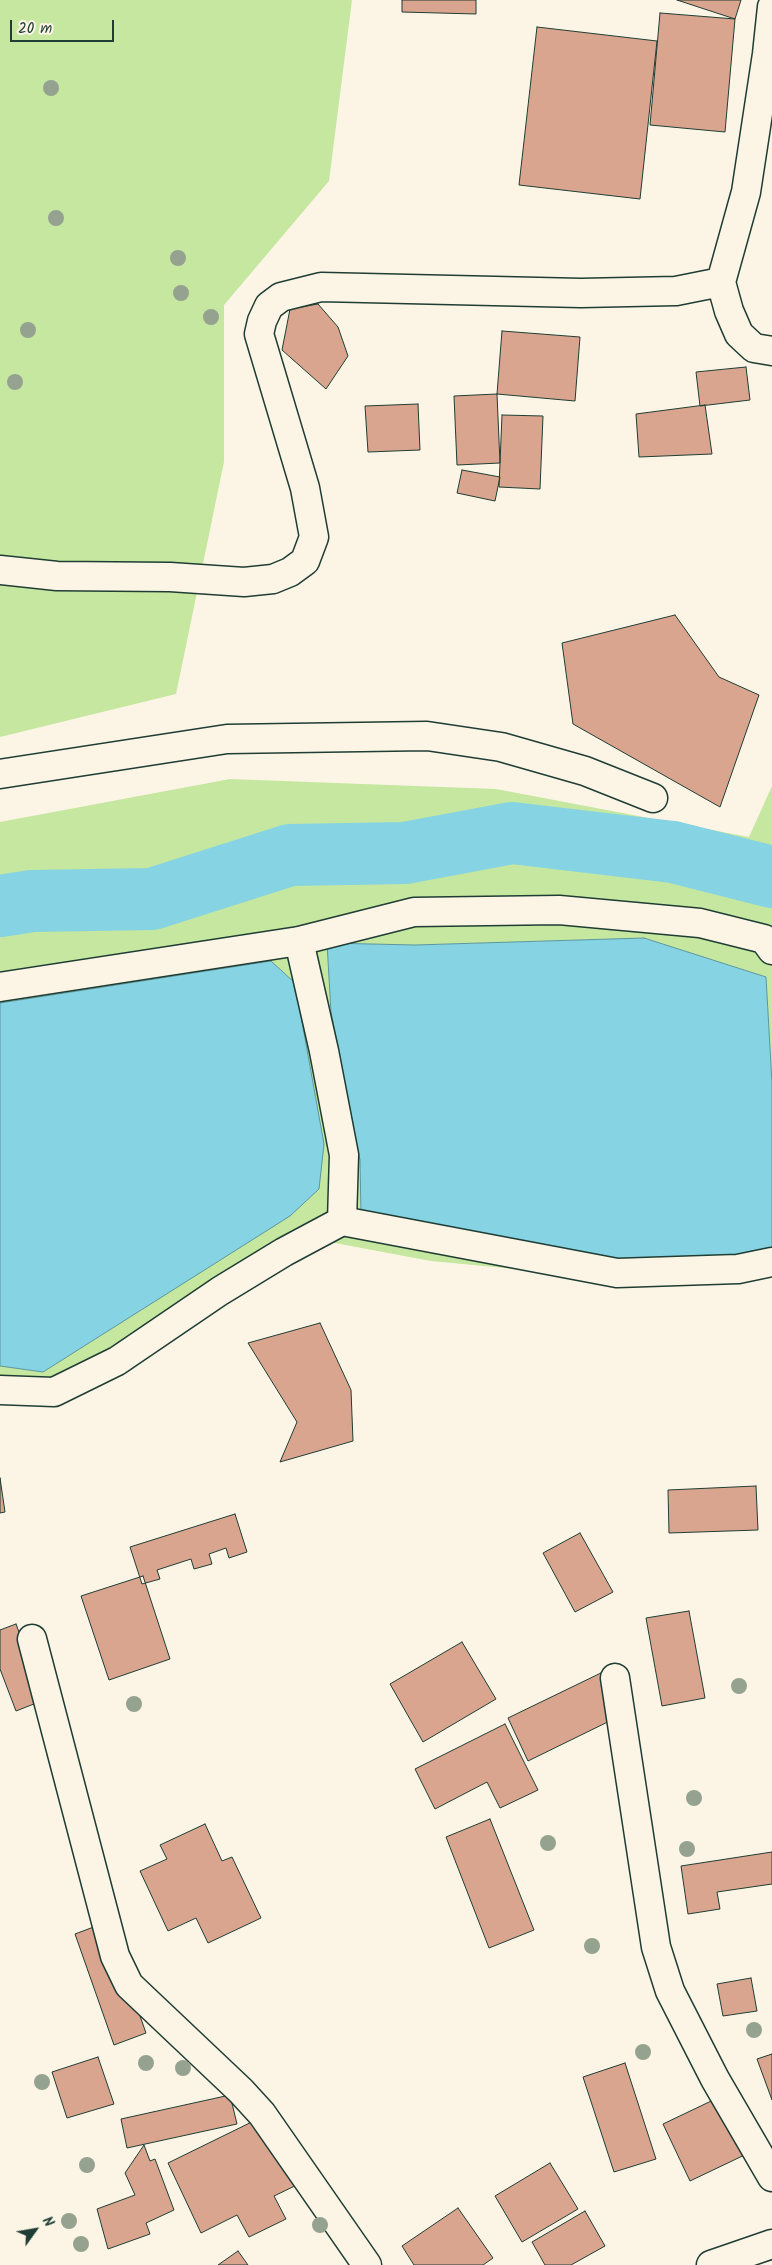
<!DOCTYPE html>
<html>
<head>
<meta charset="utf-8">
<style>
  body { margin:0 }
  #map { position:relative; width:772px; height:2265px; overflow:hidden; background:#fcf5e5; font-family:Kalam,sans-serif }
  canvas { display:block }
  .north { position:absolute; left:10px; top:2205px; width:50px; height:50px; -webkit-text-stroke:4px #fcf5e5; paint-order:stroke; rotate:58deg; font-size:14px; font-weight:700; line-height:20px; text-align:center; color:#1f3d34 }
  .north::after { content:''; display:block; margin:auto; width:18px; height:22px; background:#1f3d34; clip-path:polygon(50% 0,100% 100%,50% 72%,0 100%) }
  .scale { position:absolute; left:10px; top:20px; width:104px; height:22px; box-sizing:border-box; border:2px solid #1f3d34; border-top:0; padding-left:6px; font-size:15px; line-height:18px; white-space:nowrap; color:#1f3d34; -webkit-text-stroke:4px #fcf5e5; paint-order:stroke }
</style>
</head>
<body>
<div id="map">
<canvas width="772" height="2265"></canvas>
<div class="north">N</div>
<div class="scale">20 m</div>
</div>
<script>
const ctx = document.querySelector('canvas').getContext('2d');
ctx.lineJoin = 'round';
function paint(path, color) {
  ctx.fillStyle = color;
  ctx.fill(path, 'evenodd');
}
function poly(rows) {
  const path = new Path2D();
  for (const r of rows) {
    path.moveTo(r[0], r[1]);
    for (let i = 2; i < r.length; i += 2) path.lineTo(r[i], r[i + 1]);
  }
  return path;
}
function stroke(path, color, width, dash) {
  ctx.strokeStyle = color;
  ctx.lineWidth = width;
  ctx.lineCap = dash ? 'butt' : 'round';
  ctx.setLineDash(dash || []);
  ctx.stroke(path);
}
paint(poly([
  [0,0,352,0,329,181,224,305,224,462,176,694,0,737],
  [230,779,496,789,749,837,772,786,772,1083,766,977,644,938,415,945,327,943,331,1012,360,1160,361,1216,610,1278,431,1261,292,1235,135,1333,57,1378,30,1383,0,1379,0,1366,44,1372,271,961,0,1003,0,822]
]), '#c5e7a0');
const water = poly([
  [644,938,766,977,772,1083,772,1252,622,1268,361,1216,360,1160,331,1012,327,943,415,945,644,938],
  [271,961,295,983,324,1144,319,1189,290,1216,43,1372,0,1366,0,1003,271,961]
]);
paint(water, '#85d3e3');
stroke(water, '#5c979d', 1);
stroke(poly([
  [0,906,32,901,152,899,290,855,405,853,512,833,673,852,772,877]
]), '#85d3e3', 62);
const building = poly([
  [402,0,476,0,476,14,402,12,402,0],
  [677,0,741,0,735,19,677,0],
  [660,13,735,19,725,132,650,125,660,13],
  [537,27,657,41,640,199,519,185,537,27],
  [318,304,338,327,348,356,326,389,282,350,290,309,318,304],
  [502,331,580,337,575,401,497,394,502,331],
  [746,367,750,400,700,406,696,372,746,367],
  [497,394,500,463,457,465,454,396,497,394],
  [418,404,420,450,368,452,365,406,418,404],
  [705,405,712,454,639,457,636,414,705,405],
  [502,415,543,416,540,489,499,487,502,415],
  [462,470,500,477,495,501,457,493,462,470],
  [675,615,719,677,759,695,720,807,573,724,562,643,675,615],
  [320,1323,351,1390,353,1441,280,1462,297,1422,248,1343,320,1323],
  [0,1478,5,1512,0,1513,0,1478],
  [756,1486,758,1530,669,1533,668,1490,756,1486],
  [235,1514,247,1552,229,1558,226,1548,209,1554,212,1564,194,1569,191,1559,157,1570,160,1579,142,1584,130,1547,235,1514],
  [580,1533,613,1592,575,1612,543,1553,580,1533],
  [143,1576,170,1659,109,1680,81,1596,143,1576],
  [689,1611,705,1698,662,1706,646,1618,689,1611],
  [16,1624,44,1700,16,1711,0,1669,0,1630,16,1624],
  [462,1642,496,1699,423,1742,390,1684,462,1642],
  [605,1671,626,1713,528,1761,508,1718,605,1671],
  [505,1724,538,1790,500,1808,487,1782,435,1809,415,1769,505,1724],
  [490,1819,534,1930,489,1948,446,1837,490,1819],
  [205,1824,222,1861,232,1857,261,1918,208,1943,196,1918,168,1931,140,1871,167,1859,160,1845,205,1824],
  [772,1852,772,1884,717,1892,720,1909,688,1914,681,1866,772,1852],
  [107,1922,146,2033,114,2045,75,1934,107,1922],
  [751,1978,757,2011,723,2016,717,1984,751,1978],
  [772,2054,772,2100,757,2059,772,2054],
  [98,2057,114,2104,67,2118,52,2072,98,2057],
  [625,2063,656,2159,614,2172,583,2077,625,2063],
  [728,2093,755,2150,690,2181,663,2124,728,2093],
  [230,2095,237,2124,127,2148,121,2119,230,2095],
  [268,2114,301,2183,274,2196,286,2219,249,2237,237,2215,201,2233,168,2163,268,2114],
  [144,2145,150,2161,155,2159,174,2210,146,2223,150,2234,108,2249,97,2209,135,2195,125,2173,144,2145],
  [550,2163,578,2209,522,2242,495,2196,550,2163],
  [458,2208,493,2258,483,2265,414,2265,402,2246,458,2208],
  [585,2211,605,2246,571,2265,545,2265,532,2242,585,2211],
  [238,2251,248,2265,218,2265,238,2251]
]);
paint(building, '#daa58f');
stroke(building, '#1f3d34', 1);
const minor = poly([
  [772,7,767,54,746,192,721,282,729,311,739,334,754,348,772,351],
  [0,570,57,576,170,577,244,582,273,579,290,572,305,561,314,537,305,488,259,334,262,321,269,306,281,297,321,287,581,293,676,291,721,282],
  [0,774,227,739,427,736,501,747,585,771,653,798],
  [299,941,324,1051,344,1155,342,1221],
  [0,987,299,941,414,912,559,910,700,923,764,939,772,950],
  [0,1390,54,1392,117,1361,220,1291,284,1252,342,1221,617,1273,738,1269,772,1262],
  [32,1639,115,1956,129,1985,241,2091,262,2114,367,2265],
  [615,1678,656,1947,670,1991,715,2079,772,2177]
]);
const secondary = poly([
  [711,2265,772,2244]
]);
stroke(minor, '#1f3d34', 31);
stroke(secondary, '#1f3d34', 31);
stroke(minor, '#fcf5e5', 28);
stroke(secondary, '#fcf5e5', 28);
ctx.fillStyle = '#95a290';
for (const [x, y] of [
  [51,88],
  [56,218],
  [178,258],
  [181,293],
  [211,317],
  [28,330],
  [15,382],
  [739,1686],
  [134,1704],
  [694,1798],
  [548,1843],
  [687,1849],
  [592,1946],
  [754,2030],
  [643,2052],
  [146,2063],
  [183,2068],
  [42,2082],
  [87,2165],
  [69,2221],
  [320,2225],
  [81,2244]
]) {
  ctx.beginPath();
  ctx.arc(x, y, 8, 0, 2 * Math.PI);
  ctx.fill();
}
</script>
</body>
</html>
